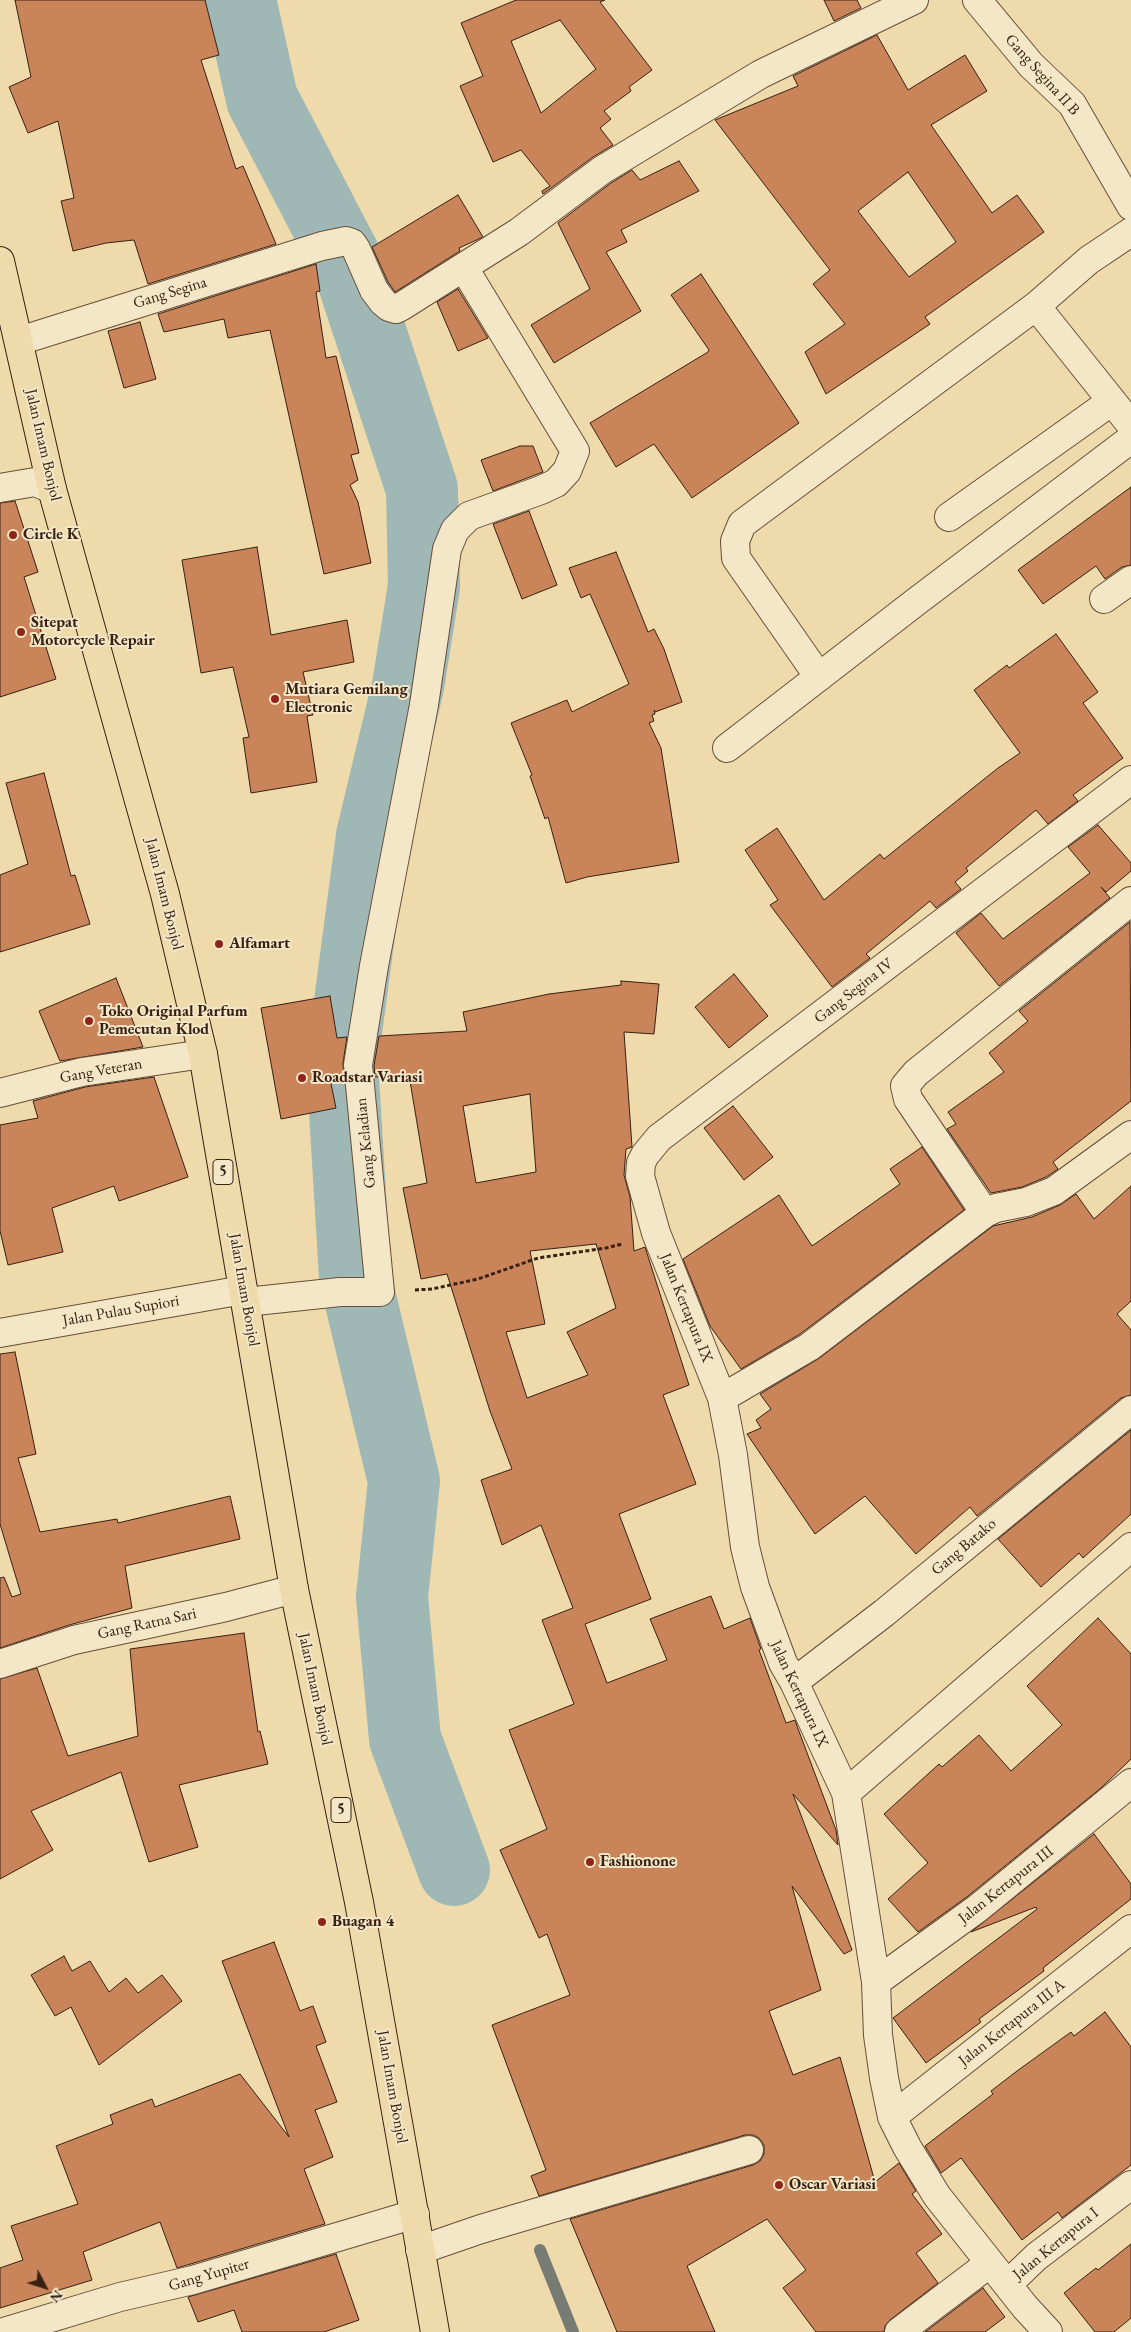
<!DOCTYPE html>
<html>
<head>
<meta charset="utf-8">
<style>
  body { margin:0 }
  #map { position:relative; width:1131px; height:2332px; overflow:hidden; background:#eedaab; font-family:"EB Garamond",serif }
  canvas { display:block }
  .north { position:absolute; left:20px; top:2262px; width:50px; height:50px; -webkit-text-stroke:4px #f4e7c8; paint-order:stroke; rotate:130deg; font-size:14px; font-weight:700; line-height:20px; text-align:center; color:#382013 }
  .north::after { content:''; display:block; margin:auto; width:18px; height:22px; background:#382013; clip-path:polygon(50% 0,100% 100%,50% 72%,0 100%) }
</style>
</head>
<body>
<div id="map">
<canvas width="1131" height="2332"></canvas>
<div class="north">N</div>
</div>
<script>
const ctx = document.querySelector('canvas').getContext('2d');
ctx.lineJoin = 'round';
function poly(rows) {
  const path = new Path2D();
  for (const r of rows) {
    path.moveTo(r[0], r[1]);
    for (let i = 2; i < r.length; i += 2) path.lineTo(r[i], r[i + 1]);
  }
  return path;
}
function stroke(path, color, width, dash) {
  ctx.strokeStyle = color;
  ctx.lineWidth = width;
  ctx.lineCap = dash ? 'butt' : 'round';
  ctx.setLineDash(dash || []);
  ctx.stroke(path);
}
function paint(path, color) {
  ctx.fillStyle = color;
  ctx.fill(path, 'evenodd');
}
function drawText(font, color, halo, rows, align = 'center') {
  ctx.font = font + ' "EB Garamond",serif';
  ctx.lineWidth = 4;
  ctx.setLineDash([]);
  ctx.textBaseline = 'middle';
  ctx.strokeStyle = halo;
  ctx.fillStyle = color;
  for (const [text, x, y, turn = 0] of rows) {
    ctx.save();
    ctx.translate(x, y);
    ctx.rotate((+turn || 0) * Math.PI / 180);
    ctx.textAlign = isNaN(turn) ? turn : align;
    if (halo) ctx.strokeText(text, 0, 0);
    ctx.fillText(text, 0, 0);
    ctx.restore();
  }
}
stroke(poly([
  [540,2250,573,2332]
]), '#767b74', 12);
stroke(poly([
  [240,0,262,99,347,262,422,489,424,586,408,686,372,836,342,1062,355,1277,404,1481,392,1597,405,1739,454,1870]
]), '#9fb8b5', 72);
const building = poly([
  [15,0,205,0,219,55,201,60,236,169,243,166,276,244,148,284,134,240,106,243,73,251,61,201,74,198,58,121,28,133,9,87,31,77,15,0],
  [516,0,605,0,600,2,652,70,629,87,631,91,604,111,611,119,600,128,613,145,593,157,543,194,542,191,550,186,521,150,493,162,460,86,483,76,461,23,516,0],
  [560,20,596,69,541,113,511,41,560,20],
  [824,0,857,0,861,8,834,21,824,0],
  [877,35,908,90,965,55,987,91,931,125,992,213,1017,195,1044,232,925,317,930,324,826,394,805,352,845,324,813,284,830,270,715,120,798,86,793,76,877,35],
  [908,172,956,242,909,277,858,211,908,172],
  [679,161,699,191,621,230,627,242,606,252,641,311,554,363,531,325,590,289,558,223,611,183,632,170,640,180,679,161],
  [458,195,483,237,459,248,460,251,395,292,388,282,372,247,458,195],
  [316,264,320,291,316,292,326,358,336,356,359,453,351,455,358,480,350,485,358,502,371,563,324,574,270,330,228,338,224,319,164,332,158,314,316,264],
  [701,274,799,423,692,498,654,444,616,467,590,423,708,352,709,350,671,295,701,274],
  [458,289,488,338,458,351,437,302,458,289],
  [140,322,156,379,124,388,108,331,140,322],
  [520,446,533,446,543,472,493,491,481,460,520,446],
  [1131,487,1131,565,1122,567,1105,579,1096,566,1043,604,1018,570,1131,487],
  [15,501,38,572,24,577,56,679,0,697,0,503,15,501],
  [529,511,557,585,522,599,493,524,529,511],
  [257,547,271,635,347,620,354,662,303,672,313,715,307,716,317,782,251,793,243,738,249,737,233,667,201,673,182,560,257,547],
  [616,552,648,632,654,629,664,649,682,702,655,712,654,710,655,714,652,715,654,721,649,723,661,748,679,862,587,877,566,883,548,817,545,819,530,776,532,775,511,723,567,700,572,712,629,684,590,594,581,598,569,568,616,552],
  [1056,634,1098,692,1083,703,1123,758,1073,795,1078,801,1048,824,1036,810,966,868,968,871,955,882,961,889,936,908,930,901,866,954,870,958,832,987,770,905,778,900,745,850,777,828,824,900,880,854,884,859,998,768,1020,753,974,690,1007,665,1009,668,1056,634],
  [44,773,71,876,75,875,90,924,0,952,0,875,28,864,6,783,44,773],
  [1098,825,1131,863,1131,871,1106,892,1101,887,1110,898,999,986,956,933,981,913,1003,939,1090,873,1068,847,1098,825],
  [1130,922,1131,1101,1053,1162,1058,1169,1046,1177,1022,1187,991,1193,947,1129,956,1124,948,1112,1004,1072,989,1053,1028,1021,1019,1011,1130,922],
  [734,974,768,1016,729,1048,695,1007,734,974],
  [116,978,143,1047,60,1061,39,1011,116,978],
  [621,981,659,984,654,1034,624,1032,632,1147,626,1149,624,1175,630,1197,634,1251,645,1247,689,1385,663,1395,696,1484,619,1514,651,1599,585,1624,607,1683,667,1660,650,1619,711,1596,724,1629,750,1618,761,1649,759,1650,786,1723,795,1720,797,1726,836,1830,838,1845,793,1794,852,1950,844,1954,792,1886,821,1990,769,2011,793,2075,840,2057,875,2182,899,2163,916,2191,912,2194,942,2234,916,2253,938,2283,890,2320,885,2326,884,2332,816,2332,783,2288,806,2270,767,2219,687,2266,715,2332,617,2332,570,2219,753,2165,760,2161,764,2154,764,2145,759,2138,753,2135,745,2135,539,2196,531,2176,546,2170,492,2025,570,1995,547,1934,539,1938,500,1850,547,1829,509,1730,574,1704,542,1620,573,1608,541,1525,502,1545,481,1480,512,1469,490,1411,447,1274,421,1279,403,1188,427,1183,409,1075,375,1077,374,1066,379,1036,467,1031,463,1012,549,994,621,985,621,981],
  [530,1094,536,1172,476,1183,463,1106,530,1094],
  [596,1244,616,1308,567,1332,588,1375,527,1398,506,1332,545,1324,530,1251,596,1244],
  [330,996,337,1038,347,1037,343,1063,344,1078,330,1079,336,1108,281,1119,261,1008,330,996],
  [154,1077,188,1177,119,1201,114,1186,52,1208,63,1252,8,1265,0,1231,0,1125,38,1118,33,1101,85,1087,154,1077],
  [733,1106,773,1157,744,1180,704,1128,733,1106],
  [922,1147,964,1210,800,1334,741,1369,710,1326,683,1259,779,1195,812,1246,900,1184,890,1169,922,1147],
  [1131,1186,1131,1301,1117,1314,1131,1330,1131,1395,1121,1398,977,1516,970,1507,916,1554,865,1496,815,1534,747,1434,761,1428,756,1420,771,1409,760,1394,818,1359,993,1226,1032,1217,1060,1205,1076,1194,1094,1219,1131,1186],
  [15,1352,36,1454,18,1458,40,1532,117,1519,118,1523,230,1496,240,1539,125,1566,132,1608,69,1625,0,1648,0,1578,4,1577,12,1597,21,1594,0,1524,0,1354,15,1352],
  [1131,1430,1131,1514,1083,1558,1079,1553,1041,1587,998,1539,1131,1430],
  [1098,1618,1131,1654,1131,1759,1101,1788,968,1896,918,1932,888,1899,928,1863,884,1814,939,1764,942,1767,979,1735,1011,1771,1062,1725,1027,1686,1098,1618],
  [244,1633,258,1732,260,1731,268,1764,179,1785,198,1847,149,1862,121,1772,31,1811,53,1850,0,1879,0,1679,37,1668,68,1756,138,1736,130,1649,244,1633],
  [1094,1834,1131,1884,1131,1899,1043,1968,1044,1971,979,2019,981,2022,926,2063,893,2018,1037,1909,1036,1907,971,1932,1094,1834],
  [274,1942,300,2011,313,2006,326,2042,316,2046,337,2102,315,2110,333,2157,304,2169,325,2224,177,2268,160,2222,83,2252,92,2280,0,2308,0,2268,23,2260,11,2226,78,2204,56,2146,113,2124,110,2115,152,2099,155,2107,240,2074,289,2137,222,1961,274,1942],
  [64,1956,72,1971,90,1961,109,1992,126,1978,138,1993,162,1975,182,2001,99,2065,71,2007,55,2016,31,1975,64,1956],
  [1105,2012,1131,2047,1131,2165,1062,2218,1058,2212,1022,2240,961,2158,941,2173,925,2146,993,2094,991,2091,1017,2071,1071,2032,1074,2036,1105,2012],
  [1131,2244,1131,2318,1114,2332,1095,2332,1064,2293,1096,2268,1098,2270,1131,2244],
  [336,2254,359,2320,324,2332,242,2332,234,2310,198,2322,188,2297,336,2254],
  [983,2288,1005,2317,985,2332,925,2332,983,2288]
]);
paint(building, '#ca845a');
stroke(building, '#382013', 1);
const minor = poly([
  [977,0,1031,65,1072,104,1131,206],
  [1036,306,1131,425],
  [19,341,322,246,346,241,352,243,356,249,374,290,383,302,389,307,396,309,402,306,519,232,602,170,761,74,914,0],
  [0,488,35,482,52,489],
  [949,517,1112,401],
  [1104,599,1131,580],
  [819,677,736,558,735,541,742,524,1036,306,1089,260,1131,232],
  [727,748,917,601,1131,439],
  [1131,780,659,1138,645,1155,641,1163,640,1176,656,1233,722,1398,733,1455,745,1547,755,1587,783,1663,794,1682,846,1793,1131,1547],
  [0,1093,82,1072,203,1054],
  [985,1213,908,1099,905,1086,916,1073,1131,901],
  [246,1302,340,1292,380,1292,358,1065,374,966,424,705,447,549,455,530,469,516,541,490,556,483,567,471,575,451,464,268],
  [0,1333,243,1290],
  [722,1398,809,1347,985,1213,996,1208,1026,1202,1054,1191,1131,1135],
  [0,1664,74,1640,226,1607,294,1589],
  [794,1682,884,1613,1131,1410],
  [846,1793,876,1982,878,2035,884,2078,892,2117,907,2147,937,2196,1025,2307,1048,2332],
  [876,1982,978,1908,1131,1783],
  [892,2117,1131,1929],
  [420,2250,481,2229,749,2150],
  [1008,2284,1036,2257,1131,2185],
  [4,2332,120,2297,193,2280,415,2214],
  [899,2332,990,2263]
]);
const highway = poly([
  [0,261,52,489,165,894,203,1054,294,1589,359,1902,435,2332]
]);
stroke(minor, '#664e39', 30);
stroke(highway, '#382013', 30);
stroke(poly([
  [415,1290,432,1289,478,1279,538,1258,606,1248,622,1244]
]), '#382013', 3, [4, 2.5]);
stroke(minor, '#f4e7c8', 28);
stroke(highway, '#eedaab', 28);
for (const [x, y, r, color] of [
  [13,535,5,"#8f2418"],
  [21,632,5,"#8f2418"],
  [275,699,5,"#8f2418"],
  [219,944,5,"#8f2418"],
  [89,1021,5,"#8f2418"],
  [302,1078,5,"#8f2418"],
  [590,1862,5,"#8f2418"],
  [322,1922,5,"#8f2418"],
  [779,2185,5,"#8f2418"]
]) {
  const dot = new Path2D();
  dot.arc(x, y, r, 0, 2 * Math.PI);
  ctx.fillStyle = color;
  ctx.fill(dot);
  stroke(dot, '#f4e7c8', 2);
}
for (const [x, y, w] of [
  [223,1172,20],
  [341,1810,20]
]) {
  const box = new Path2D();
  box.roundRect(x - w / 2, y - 12.5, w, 25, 4);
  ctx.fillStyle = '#f4e7c8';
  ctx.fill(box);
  stroke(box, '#382013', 1);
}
drawText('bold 15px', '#382013', null, [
  ["5",223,1172],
  ["5",341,1810]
]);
drawText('16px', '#382013', '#f4e7c8', [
  ["Gang Segina II B",1042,75,48],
  ["Gang Segina",170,293,-17],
  ["Jalan Imam Bonjol",43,445,77],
  ["Jalan Imam Bonjol",164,894,76],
  ["Gang Segina IV",854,991,-38],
  ["Gang Veteran",101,1071,-10],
  ["Gang Keladian",366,1143,-96],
  ["Jalan Imam Bonjol",244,1290,80],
  ["Jalan Kertapura IX",686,1308,68],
  ["Jalan Pulau Supiori",121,1311,-10],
  ["Gang Batako",964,1547,-40],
  ["Gang Ratna Sari",147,1624,-12],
  ["Jalan Imam Bonjol",315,1689,78],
  ["Jalan Kertapura IX",799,1694,65],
  ["Jalan Kertapura III",1006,1885,-38],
  ["Jalan Kertapura III A",1012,2023,-38],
  ["Jalan Imam Bonjol",392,2087,80],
  ["Jalan Kertapura I",1056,2244,-39],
  ["Gang Yupiter",209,2275,-16]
]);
drawText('bold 16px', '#382013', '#f4e7c8', [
  ["Circle K",23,535],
  ["Sitepat",31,623],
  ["Motorcycle Repair",31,641],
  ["Mutiara Gemilang",285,690],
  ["Electronic",285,708],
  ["Alfamart",229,944],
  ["Toko Original Parfum",99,1012],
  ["Pemecutan Klod",99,1030],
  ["Roadstar Variasi",312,1078],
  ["Fashionone",600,1862],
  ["Buagan 4",332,1922],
  ["Oscar Variasi",789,2185]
], 'left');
</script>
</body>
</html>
